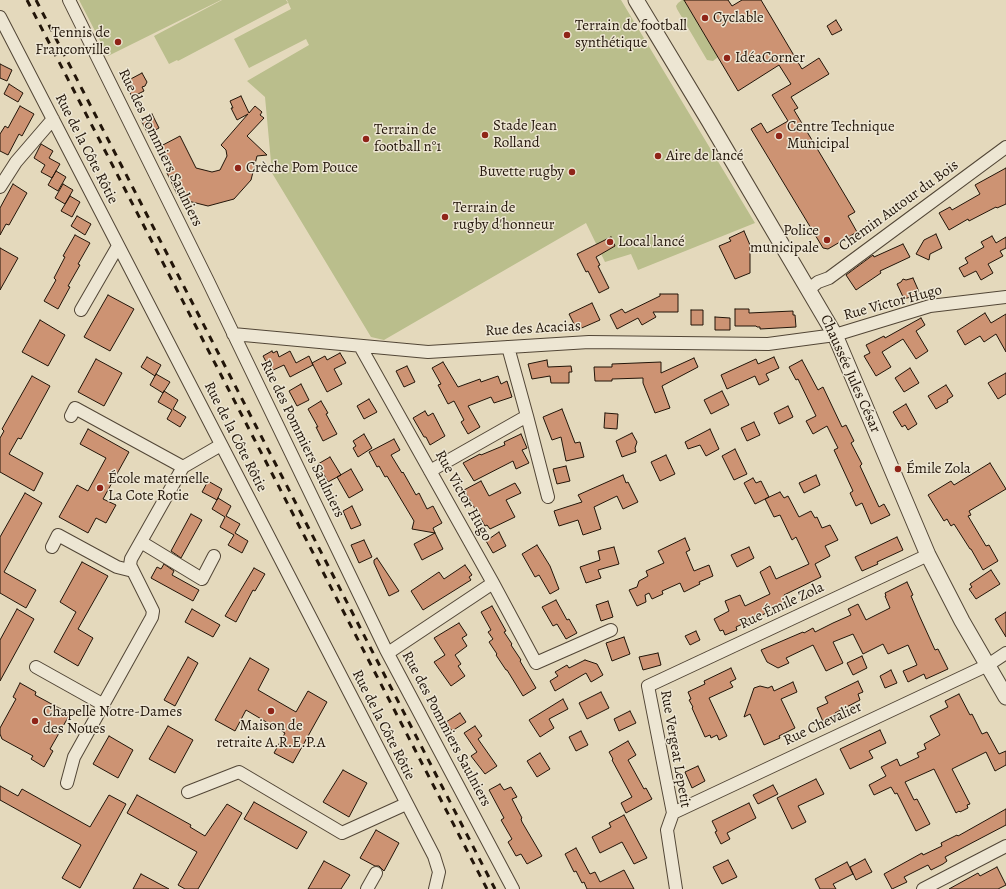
<!DOCTYPE html>
<html>
<head>
<meta charset="utf-8">
<style>
  body { margin:0 }
  canvas { display:block; background:#e4d9bc }
</style>
</head>
<body>
<canvas width="1006" height="889"></canvas>
<script>
const ctx = document.querySelector('canvas').getContext('2d');
ctx.lineJoin = 'round';
function paint(path, color) {
  ctx.fillStyle = color;
  ctx.fill(path, 'evenodd');
}
function poly(rows) {
  const path = new Path2D();
  for (const r of rows) {
    path.moveTo(r[0], r[1]);
    for (let i = 2; i < r.length; i += 2) path.lineTo(r[i], r[i + 1]);
  }
  return path;
}
function stroke(path, color, width, dash) {
  ctx.strokeStyle = color;
  ctx.lineWidth = width;
  ctx.lineCap = dash ? 'butt' : 'round';
  ctx.setLineDash(dash || []);
  ctx.stroke(path);
}
function drawText(font, color, halo, rows, align = 'center') {
  ctx.font = font + ' Alegreya,serif';
  ctx.lineWidth = 3;
  ctx.setLineDash([]);
  ctx.textBaseline = 'middle';
  ctx.strokeStyle = halo;
  ctx.fillStyle = color;
  for (const [text, x, y, turn = 0] of rows) {
    ctx.save();
    ctx.translate(x, y);
    ctx.rotate((+turn || 0) * Math.PI / 180);
    ctx.textAlign = isNaN(turn) ? turn : align;
    if (halo) ctx.strokeText(text, 0, 0);
    ctx.fillText(text, 0, 0);
    ctx.restore();
  }
}
paint(poly([
  [79,0,221,0,108,56],
  [222,0,286,0,288,3,178,61,177,60,169,64,154,36],
  [287,0,621,0,755,223,638,270,631,254,605,262,586,223,384,340,371,337,272,173,265,97,247,81,309,45,306,39,249,68,234,39,291,9],
  [682,0,684,0,718,57,713,61,707,60,677,9,676,6,678,3]
]), '#babe8c');
const building = poly([
  [684,0,728,0,732,6,742,0,761,0,802,69,819,58,829,74,791,97,798,108,794,110,855,212,848,216,857,232,828,249,823,248,751,129,761,123,767,133,788,121,772,95,791,84,779,65,738,91,684,0],
  [836,20,842,30,832,35,827,26,836,20],
  [0,64,12,70,7,81,0,78,0,64],
  [142,73,147,82,145,86,142,87,144,91,132,97,125,82,142,73],
  [9,84,23,93,18,102,4,94,9,84],
  [241,96,249,113,255,106,262,112,260,115,264,118,247,136,267,155,257,156,251,180,234,199,208,206,184,200,180,191,177,194,167,173,172,170,161,146,180,136,196,168,212,172,220,170,227,156,226,150,221,145,248,114,237,120,231,108,233,108,230,101,241,96],
  [20,106,34,114,22,136,19,134,8,155,0,151,0,134,5,126,8,128,20,106],
  [152,114,159,128,148,134,141,120,152,114],
  [41,144,53,151,49,158,60,164,52,178,41,172,45,165,34,158,41,144],
  [1006,168,1006,204,997,208,996,207,969,221,968,219,949,230,939,213,950,207,952,210,980,194,975,185,1006,168],
  [56,171,66,177,58,191,48,185,56,171],
  [13,184,27,193,9,225,6,224,0,235,0,208,13,184],
  [63,184,73,190,65,204,55,198,63,184],
  [70,196,80,202,72,217,61,211,70,196],
  [77,216,91,224,85,235,71,226,77,216],
  [744,231,750,245,750,273,735,279,719,246,731,241,729,238,744,231],
  [936,234,942,248,930,254,929,260,916,254,924,240,936,234],
  [75,235,90,243,78,264,80,265,68,286,70,287,58,309,44,301,56,280,54,278,65,257,63,256,75,235],
  [992,236,996,243,1006,237,1006,248,1000,251,1003,256,988,264,993,273,981,280,976,271,964,277,959,268,968,263,965,258,984,247,981,242,992,236],
  [611,237,615,246,596,257,600,265,598,266,609,288,599,293,588,271,586,272,577,254,611,237],
  [903,244,910,257,880,271,881,273,856,290,846,275,873,255,874,257,903,244],
  [0,248,18,258,0,290,0,248],
  [913,278,920,294,904,299,897,284,901,282,903,279,906,280,913,278],
  [660,294,678,294,678,312,653,312,656,317,642,325,638,318,617,329,610,315,622,309,625,313,660,296,660,294],
  [108,295,134,309,110,351,84,337,108,295],
  [592,303,600,320,577,330,569,314,592,303],
  [735,309,749,309,749,313,793,311,793,315,795,315,796,327,760,329,760,327,757,327,756,326,735,326,735,309],
  [691,310,703,310,703,325,691,325,691,310],
  [985,313,991,323,1006,314,1006,352,996,334,984,342,980,336,965,345,957,331,985,313],
  [715,317,730,318,730,330,715,330,715,317],
  [921,318,925,325,916,331,928,351,916,359,903,339,882,352,891,367,876,376,864,356,870,353,866,345,884,336,885,338,921,318],
  [40,320,65,335,48,366,22,352,40,320],
  [272,351,273,353,277,351,279,357,290,351,296,363,309,356,313,365,290,377,284,365,271,371,263,356,272,351],
  [340,353,346,363,334,369,342,384,327,392,312,363,325,356,327,360,340,353],
  [147,357,161,365,155,376,141,367,147,357],
  [774,357,779,368,766,374,769,380,759,385,755,376,727,389,721,375,756,359,758,364,774,357],
  [694,358,698,367,662,386,670,408,655,413,643,383,643,378,612,379,612,381,595,381,594,367,612,367,612,364,661,362,661,373,694,358],
  [96,359,122,373,104,406,78,392,96,359],
  [547,360,548,367,571,366,572,372,569,372,569,383,551,383,550,376,532,379,528,364,547,360],
  [802,360,818,390,823,387,842,427,846,425,854,441,851,443,862,464,860,466,879,507,884,504,890,515,871,524,862,503,856,506,850,493,853,491,834,450,838,448,827,426,813,434,806,421,816,416,798,379,796,380,789,367,802,360],
  [443,362,458,387,480,379,481,382,498,376,501,384,507,381,512,397,494,403,491,397,468,406,480,427,468,434,461,422,464,420,454,401,448,404,438,385,441,384,432,368,443,362],
  [407,366,415,382,404,387,396,371,407,366],
  [910,368,919,383,904,392,895,378,910,368],
  [1006,373,1006,394,998,399,988,383,1006,373],
  [156,374,170,382,163,393,150,385,156,374],
  [32,376,50,386,21,439,18,438,9,454,43,473,34,491,0,472,0,438,4,431,2,429,32,376],
  [301,384,309,400,297,406,289,391,301,384],
  [946,385,953,396,947,400,948,402,936,409,928,396,946,385],
  [164,391,178,400,173,409,186,417,180,427,167,419,172,410,158,402,164,391],
  [722,391,729,405,711,414,704,400,722,391],
  [369,399,377,412,364,419,357,406,369,399],
  [321,401,328,413,326,414,337,434,323,441,316,427,318,427,308,409,321,401],
  [906,404,917,424,908,430,905,425,902,427,893,412,906,404],
  [788,406,793,417,779,424,774,413,788,406],
  [562,409,575,443,580,442,584,457,566,461,561,437,552,440,543,417,562,409],
  [425,411,428,416,433,413,445,436,430,445,426,437,424,437,413,418,425,411],
  [605,413,618,414,617,429,604,428,605,413],
  [754,422,760,435,747,441,741,428,754,422],
  [88,429,129,452,103,499,116,505,106,523,96,518,88,533,59,517,77,485,88,491,106,458,80,444,88,429],
  [710,429,719,449,706,456,700,445,688,449,685,442,710,429],
  [632,433,637,442,635,448,636,452,622,457,616,441,632,433],
  [364,434,372,448,358,457,353,448,356,446,353,441,364,434],
  [521,434,527,448,522,450,529,463,516,469,513,461,474,481,463,463,480,454,481,455,505,445,504,442,521,434],
  [394,439,400,450,391,455,402,473,403,472,416,495,419,493,427,509,433,506,442,523,433,528,435,533,412,529,414,521,387,476,385,477,379,466,377,467,369,452,394,439],
  [735,449,747,474,734,480,722,456,735,449],
  [666,455,675,474,660,481,651,462,666,455],
  [330,457,341,475,328,482,318,464,330,457],
  [990,463,1006,489,969,511,971,515,968,516,986,546,989,545,998,561,983,570,971,549,970,549,954,524,951,526,947,519,944,521,928,495,951,481,954,485,990,463],
  [566,466,570,481,557,484,553,469,566,466],
  [351,469,363,490,349,498,337,477,351,469],
  [623,475,626,483,628,482,638,502,623,509,617,496,594,507,601,529,583,535,578,520,559,526,554,511,582,502,578,495,623,475],
  [816,475,820,485,804,493,799,483,816,475],
  [753,478,756,483,761,481,769,497,755,504,744,483,753,478],
  [208,481,222,489,217,500,202,492,208,481],
  [481,481,489,496,515,483,521,493,506,500,515,517,490,529,487,525,485,526,464,490,481,481],
  [780,492,784,498,788,496,799,517,811,511,815,518,817,517,822,528,830,525,838,540,825,546,830,556,815,564,821,577,784,595,788,603,736,627,737,630,725,635,723,630,720,631,714,619,729,611,725,601,740,595,745,606,770,594,760,572,770,566,776,579,809,564,796,537,792,540,780,515,774,517,765,499,780,492],
  [25,493,42,503,4,572,36,590,26,608,0,593,0,537,25,493],
  [218,498,231,506,226,516,240,524,235,533,248,541,242,553,228,545,234,535,220,527,225,517,212,509,218,498],
  [352,506,361,525,351,529,343,511,352,506],
  [191,514,202,520,181,558,171,551,191,514],
  [499,532,506,546,493,553,486,541,499,532],
  [435,533,443,549,422,560,414,544,435,533],
  [897,537,903,550,877,562,878,564,862,571,855,557,897,537],
  [685,538,690,550,686,552,694,571,709,565,713,576,699,582,700,584,684,592,680,583,662,591,663,594,652,599,649,593,645,595,646,602,637,606,629,590,637,587,639,581,648,576,646,571,664,563,658,551,685,538],
  [364,540,372,557,359,563,351,545,364,540],
  [537,545,550,566,559,589,550,594,539,575,535,577,522,554,537,545],
  [614,547,619,564,598,570,601,578,586,583,580,567,600,560,598,551,614,547],
  [749,547,754,558,737,567,731,555,749,547],
  [377,558,399,591,389,596,374,563,374,560,377,558],
  [82,562,108,576,78,629,93,638,78,666,54,652,76,612,60,602,82,562],
  [164,564,174,571,172,575,199,590,193,601,151,578,157,567,161,569,164,564],
  [465,565,472,575,469,577,471,580,423,610,411,591,439,572,444,579,465,565],
  [254,568,265,574,255,591,253,590,236,622,225,616,254,568],
  [991,570,1000,584,976,599,969,589,972,587,970,584,991,570],
  [907,582,913,595,911,596,919,615,935,650,938,649,948,669,926,679,924,674,908,682,903,671,917,665,908,645,888,654,883,644,863,654,853,634,833,642,843,663,826,671,813,645,786,658,789,663,778,668,767,662,761,650,803,632,804,633,813,628,815,632,833,623,851,615,848,609,858,604,866,620,890,608,885,596,886,596,885,593,907,582],
  [556,600,567,620,569,619,577,633,566,639,557,624,553,626,542,607,556,600],
  [608,601,613,617,601,621,596,605,608,601],
  [492,606,506,631,504,632,512,644,511,645,521,660,520,661,536,688,523,696,507,670,506,670,496,655,497,654,489,642,493,639,488,632,491,630,481,612,492,606],
  [17,609,34,619,0,681,0,640,17,609],
  [192,609,220,625,213,637,185,622,192,609],
  [1006,612,1006,637,995,619,1006,612],
  [459,623,467,635,462,638,467,646,455,655,461,664,458,666,465,676,451,686,434,662,445,655,434,638,459,623],
  [696,631,700,640,690,645,685,636,696,631],
  [624,637,630,654,612,661,606,643,624,637],
  [658,653,661,665,643,670,639,657,658,653],
  [862,656,867,668,853,675,847,663,862,656],
  [188,657,198,663,175,706,164,700,188,657],
  [250,658,269,669,258,690,296,712,308,691,327,702,293,763,274,753,285,733,246,710,235,731,215,720,250,658],
  [585,660,597,664,603,675,591,682,586,673,555,691,550,681,558,676,555,672,567,665,569,668,585,660],
  [731,668,736,679,730,682,733,687,709,698,727,736,719,740,717,735,711,738,710,735,705,737,692,708,693,707,689,700,691,699,688,692,705,684,704,681,731,668],
  [891,670,897,683,885,688,880,676,891,670],
  [858,681,863,692,858,694,860,700,835,713,838,720,825,726,817,708,828,703,825,697,858,681],
  [793,682,797,692,781,699,795,728,779,736,780,738,764,745,750,714,744,717,754,688,760,686,768,688,772,686,774,691,793,682],
  [20,683,36,692,35,695,70,714,50,749,53,751,44,767,31,759,33,756,2,739,0,734,0,728,16,699,13,697,20,683],
  [601,692,609,708,587,719,579,703,601,692],
  [959,694,970,715,972,714,982,734,987,732,999,754,1006,751,1006,765,995,771,986,752,952,769,970,804,967,805,968,808,960,812,959,811,956,813,934,769,905,782,914,800,917,799,930,824,916,831,897,793,895,794,891,787,874,795,869,785,886,776,881,767,897,759,900,766,919,757,917,753,926,749,924,744,940,735,930,716,948,707,945,701,959,694],
  [563,699,568,709,549,719,554,728,540,737,529,720,563,699],
  [630,711,636,723,619,731,614,719,630,711],
  [460,713,466,722,452,731,446,722,460,713],
  [168,726,193,740,175,773,149,759,168,726],
  [475,726,482,736,478,739,497,766,485,774,471,756,477,752,464,733,475,726],
  [880,730,886,743,869,751,873,758,850,769,840,749,880,730],
  [581,731,588,745,576,751,569,737,581,731],
  [109,736,133,750,118,778,93,764,109,736],
  [628,741,636,755,628,760,644,789,646,788,652,799,626,813,621,803,632,797,612,760,613,759,609,752,628,741],
  [540,753,550,769,537,777,527,761,540,753],
  [698,766,705,781,692,788,685,772,698,766],
  [343,770,367,783,349,817,323,802,343,770],
  [816,779,824,794,798,806,806,822,792,829,777,798,816,779],
  [500,784,504,790,511,787,517,797,512,799,522,818,521,819,522,822,542,856,527,864,521,854,516,856,508,842,512,839,501,820,504,818,489,790,500,784],
  [773,785,778,794,758,804,753,795,773,785],
  [0,786,18,796,22,789,90,827,109,795,126,804,80,888,62,878,81,845,0,800,0,786],
  [137,795,191,825,190,827,205,836,227,804,242,813,198,889,185,889,178,885,197,852,127,813,137,795],
  [254,802,307,832,297,849,244,819,254,802],
  [749,803,756,818,727,833,730,839,721,844,715,832,717,831,712,821,749,803],
  [1006,809,1006,825,945,857,947,861,943,864,931,870,928,865,904,877,907,882,892,889,884,874,922,853,923,855,942,846,941,843,957,835,958,836,1006,809],
  [624,815,647,858,634,864,622,842,600,853,592,837,611,827,609,823,624,815],
  [376,830,399,843,384,871,379,866,375,866,360,858,376,830],
  [576,848,590,874,595,872,600,882,624,870,634,889,587,889,584,882,582,883,576,871,574,872,565,854,576,848],
  [865,859,872,872,856,880,850,867,865,859],
  [728,860,737,877,722,884,713,867,728,860],
  [324,861,350,875,341,889,308,889,324,861],
  [847,862,853,874,833,884,836,889,820,889,815,879,847,862],
  [997,867,1006,885,998,889,949,889,978,873,980,876,997,867],
  [141,874,169,889,133,889,141,874]
]);
paint(building, '#cd9373');
stroke(building, '#221509', 1);
const minor = poly([
  [69,0,207,279,386,650,513,889],
  [0,17,434,856,439,872,435,889],
  [0,187,16,162,53,119],
  [809,289,818,282,829,278,1006,147],
  [81,310,118,246],
  [233,334,428,352,589,342,768,344,835,335,930,306,1006,297],
  [360,346,493,583,536,663,611,630],
  [71,416,75,408,183,467],
  [527,416,548,497],
  [430,471,527,416,508,347],
  [141,542,202,579,214,556],
  [52,547,58,535,117,567,133,571],
  [388,653,493,583],
  [36,667,104,705],
  [67,783,74,757,152,617,153,611,130,565,131,559,183,467,221,445],
  [188,792,239,772,342,833,406,804],
  [673,813,988,665,1006,653],
  [367,889,376,873],
  [676,889,667,830,673,813,648,686,928,555],
  [923,889,1006,846]
]);
const tertiary = poly([
  [636,0,709,121,835,335,928,555,962,621,1006,697]
]);
stroke(minor, '#524636', 14);
stroke(tertiary, '#524636', 17);
stroke(minor, '#ede6d3', 12);
stroke(tertiary, '#ede6d3', 15);
stroke(poly([
  [27,0,487,889],
  [36,0,495,889]
]), '#221509', 3, [7, 7]);
for (const [x, y, r, color] of [
  [705,18,4,"#8f2418"],
  [567,35,4,"#8f2418"],
  [118,42,4,"#8f2418"],
  [727,58,4,"#8f2418"],
  [485,135,4,"#8f2418"],
  [779,136,4,"#8f2418"],
  [366,139,4,"#8f2418"],
  [658,156,4,"#8f2418"],
  [238,168,4,"#8f2418"],
  [572,172,4,"#8f2418"],
  [445,217,4,"#8f2418"],
  [827,240,4,"#8f2418"],
  [610,242,4,"#8f2418"],
  [898,469,4,"#8f2418"],
  [100,488,4,"#8f2418"],
  [271,711,4,"#8f2418"],
  [35,721,4,"#8f2418"]
]) {
  const dot = new Path2D();
  dot.arc(x, y, r, 0, 2 * Math.PI);
  ctx.fillStyle = color;
  ctx.fill(dot);
  stroke(dot, '#ede6d3', 1.5);
}
drawText('15px', '#221509', '#ede6d3', [
  ["Cyclable",713,18],
  ["Terrain de football",575,26],
  ["synthétique",575,43],
  ["Tennis de",110,33,"right"],
  ["Franconville",110,50,"right"],
  ["IdéaCorner",735,58],
  ["Stade Jean",493,126],
  ["Rolland",493,143],
  ["Centre Technique",787,127],
  ["Municipal",787,144],
  ["Terrain de",374,130],
  ["football n°1",374,147],
  ["Aire de lancé",666,156],
  ["Crèche Pom Pouce",246,168],
  ["Buvette rugby",564,172,"right"],
  ["Terrain de",453,208],
  ["rugby d'honneur",453,225],
  ["Police",819,231,"right"],
  ["municipale",819,248,"right"],
  ["Local lancé",618,242],
  ["Émile Zola",906,469],
  ["École maternelle",108,479],
  ["La Cote Rotie",108,496],
  ["Chapelle Notre-Dames",43,712],
  ["des Noues",43,729],
  ["Maison de",271,726,"center"],
  ["retraite A.R.E.P.A",271,743,"center"]
], 'left');
drawText('15px', '#221509', '#ede6d3', [
  ["Rue des Pommiers Saulniers",160,148,64],
  ["Rue de la Côte Rôtie",86,149,63],
  ["Chemin Autour du Bois",899,206,-36],
  ["Rue Victor Hugo",893,303,-15],
  ["Rue des Acacias",533,329,-3],
  ["Chaussée Jules César",850,374,66],
  ["Rue de la Côte Rôtie",235,437,63],
  ["Rue des Pommiers Saulniers",302,439,64],
  ["Rue Victor Hugo",463,496,61],
  ["Rue Émile Zola",782,606,-25],
  ["Rue Chevalier",823,724,-25],
  ["Rue de la Côte Rôtie",383,725,63],
  ["Rue des Pommiers Saulniers",446,729,62],
  ["Rue Vergeat Lepetit",675,749,80]
]);
</script>
</body>
</html>
